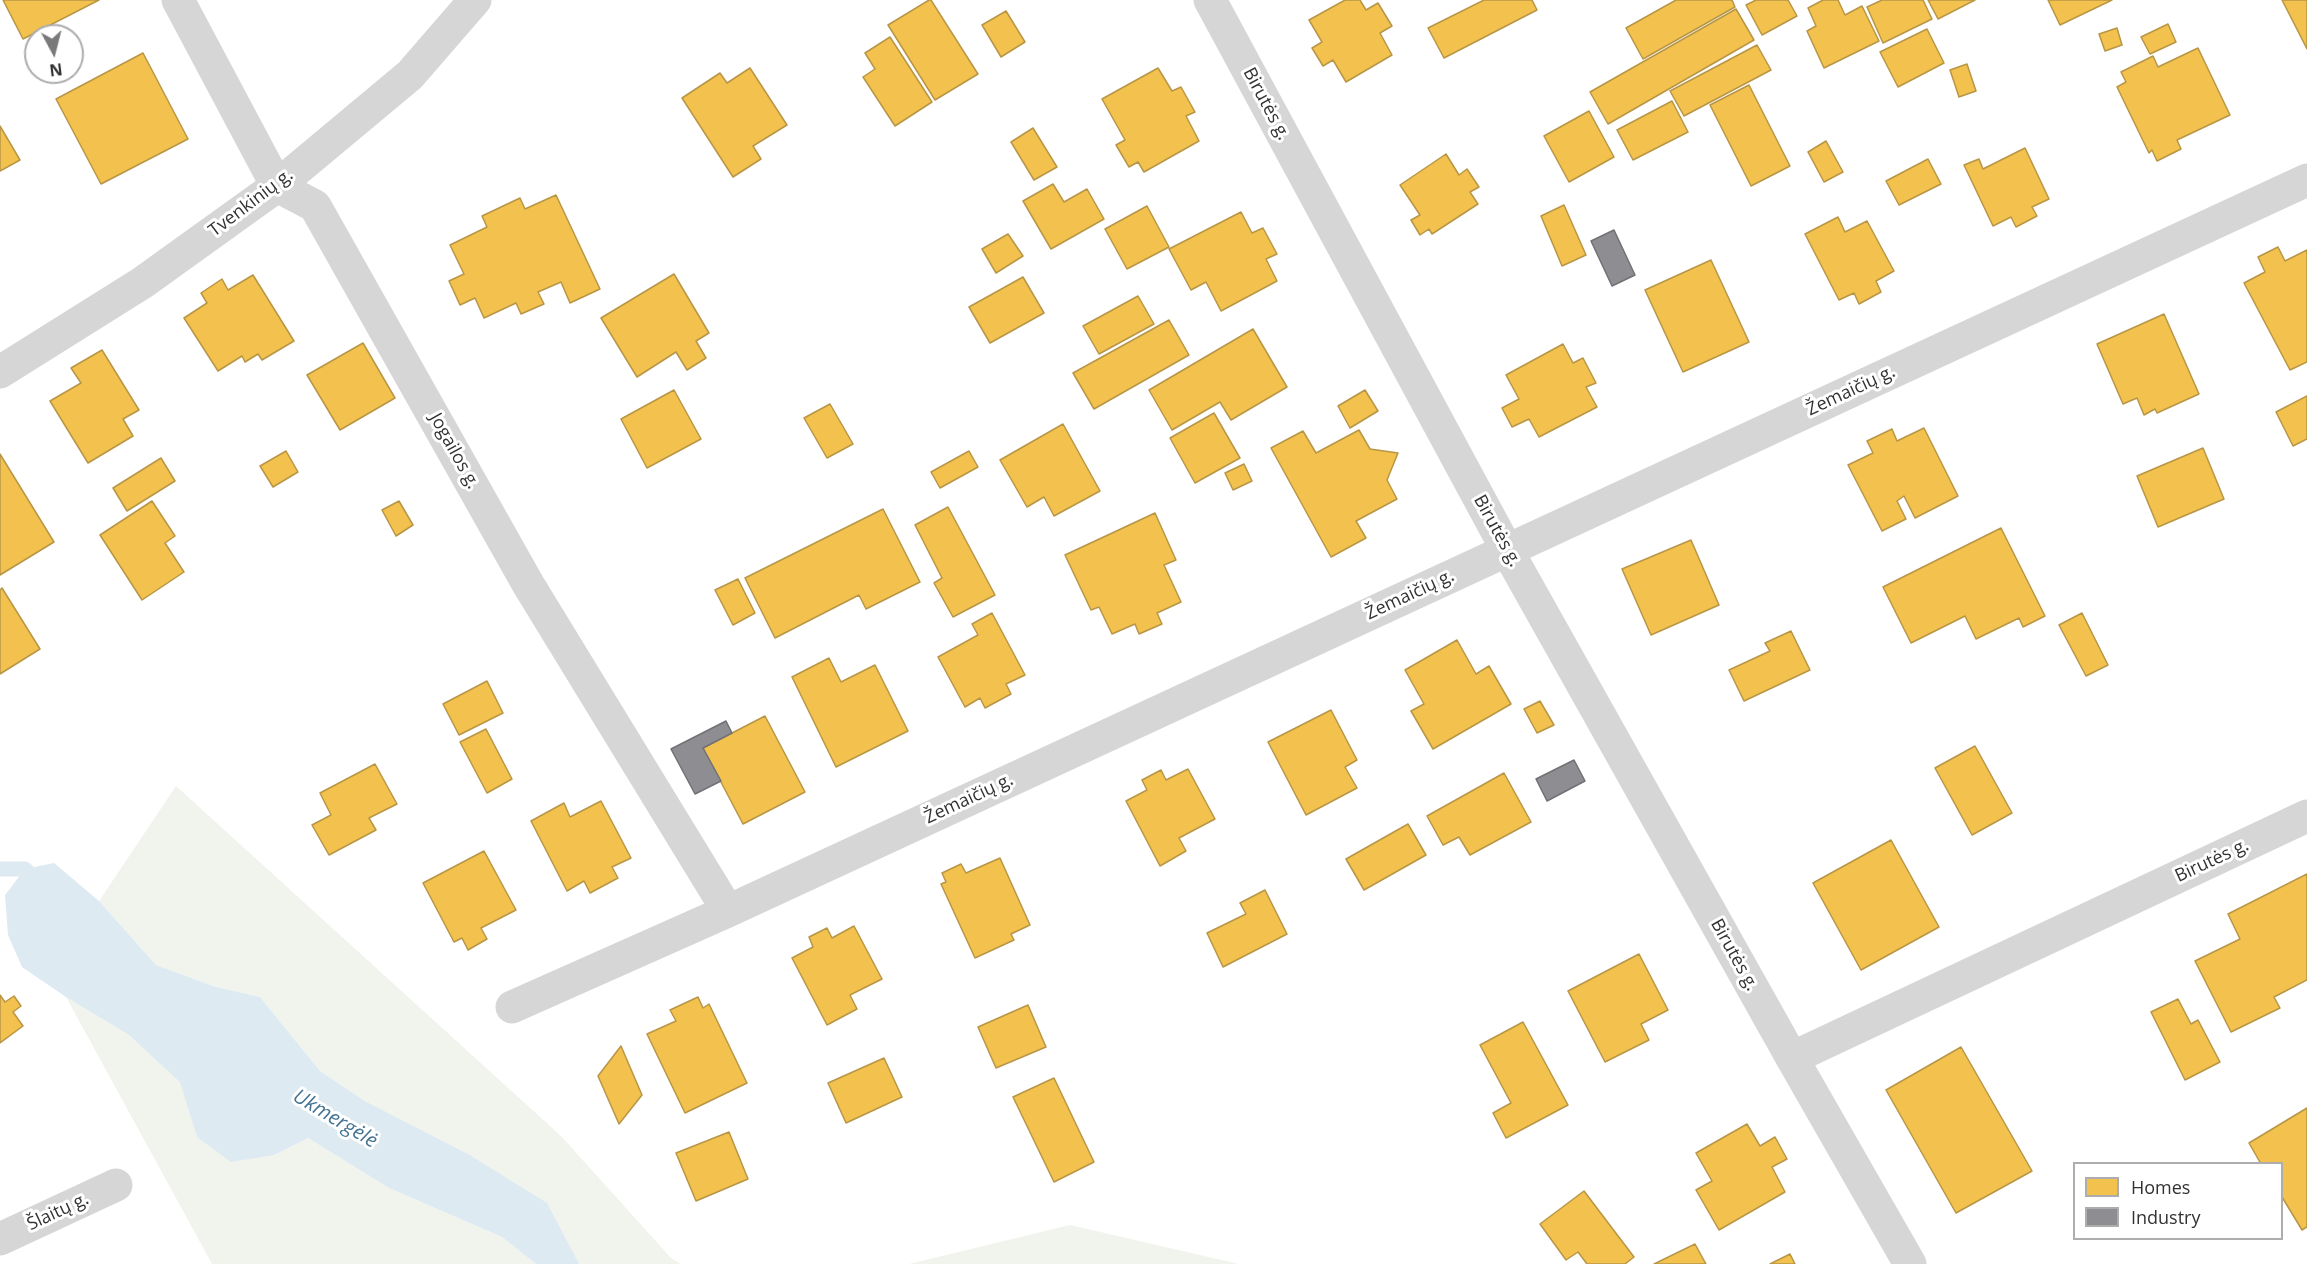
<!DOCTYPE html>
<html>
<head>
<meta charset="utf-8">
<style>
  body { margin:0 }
  #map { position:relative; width:2307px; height:1264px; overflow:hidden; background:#fff; font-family:"Open Sans",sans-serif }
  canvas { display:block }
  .legend { position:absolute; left:2073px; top:1162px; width:210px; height:78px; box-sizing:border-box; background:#fff; border:2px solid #adadad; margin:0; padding:8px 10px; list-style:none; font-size:18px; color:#323232 }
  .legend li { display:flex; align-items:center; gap:12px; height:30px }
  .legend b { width:30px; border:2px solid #adadad }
  .north { position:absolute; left:24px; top:24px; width:60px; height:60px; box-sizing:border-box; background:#fff; border:2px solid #adadad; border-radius:50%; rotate:173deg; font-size:16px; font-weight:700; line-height:24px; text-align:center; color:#323232 }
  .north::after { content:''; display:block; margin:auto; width:21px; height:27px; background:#7a7a7a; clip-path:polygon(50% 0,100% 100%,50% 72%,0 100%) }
</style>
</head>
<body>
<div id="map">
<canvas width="2307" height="1264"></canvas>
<ul class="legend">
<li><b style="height:16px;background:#f2c14e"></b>Homes</li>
<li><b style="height:16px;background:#8d8d92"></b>Industry</li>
</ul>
<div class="north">N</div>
</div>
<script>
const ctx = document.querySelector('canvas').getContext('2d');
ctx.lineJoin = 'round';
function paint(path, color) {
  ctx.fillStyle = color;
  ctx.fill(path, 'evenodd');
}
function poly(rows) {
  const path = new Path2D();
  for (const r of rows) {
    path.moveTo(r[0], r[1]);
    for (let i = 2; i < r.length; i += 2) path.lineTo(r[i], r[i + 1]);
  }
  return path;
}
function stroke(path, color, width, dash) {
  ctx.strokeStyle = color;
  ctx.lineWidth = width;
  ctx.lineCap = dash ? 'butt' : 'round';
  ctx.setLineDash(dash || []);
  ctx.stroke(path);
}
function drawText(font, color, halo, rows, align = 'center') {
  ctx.font = font + ' "Open Sans",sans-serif';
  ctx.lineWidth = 6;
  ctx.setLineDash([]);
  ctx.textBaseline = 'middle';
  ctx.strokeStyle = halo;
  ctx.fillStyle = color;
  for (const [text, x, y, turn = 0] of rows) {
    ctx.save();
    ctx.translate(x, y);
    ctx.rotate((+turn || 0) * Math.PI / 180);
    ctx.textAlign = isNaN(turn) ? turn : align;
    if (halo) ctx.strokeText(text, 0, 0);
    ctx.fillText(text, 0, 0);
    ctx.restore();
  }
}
paint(poly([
  [176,786,561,1136,671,1258,681,1264,579,1264,468,1154,365,1101,320,1071,260,997,216,987,156,965,99,901],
  [66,997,129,1035,181,1082,197,1137,274,1155,308,1138,389,1188,502,1237,536,1264,212,1264],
  [1070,1225,1239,1264,909,1264]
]), '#f1f4ed');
paint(poly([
  [54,863,99,901,156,965,216,987,260,997,320,1071,365,1101,468,1154,547,1203,579,1264,536,1264,502,1237,389,1188,308,1138,274,1155,231,1162,197,1137,180,1082,129,1035,66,997,22,967,8,935,5,895,25,869]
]), '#ddeaf2');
const homes = poly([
  [3,0,99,0,23,39,3,0],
  [929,0,931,0,978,74,935,100,888,25,929,0],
  [1345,0,1360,0,1366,10,1378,3,1392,26,1380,33,1392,55,1346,82,1333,60,1323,66,1312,48,1322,42,1309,20,1345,0],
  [1484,0,1532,0,1537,10,1444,58,1428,28,1484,0],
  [1676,0,1732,0,1735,7,1643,59,1626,28,1676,0],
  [1756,0,1788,0,1797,16,1762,35,1746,5,1756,0],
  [1823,0,1838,0,1845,15,1862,6,1879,41,1824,68,1807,31,1816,26,1808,8,1823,0],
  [1882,0,1923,0,1932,19,1883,43,1867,7,1882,0],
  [1928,0,1975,0,1938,19,1928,0],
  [2048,0,2112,0,2060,25,2048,0],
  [2282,0,2307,0,2307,49,2282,0],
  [1736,9,1754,40,1608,124,1590,92,1736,9],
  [1006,11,1025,42,1001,57,982,25,1006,11],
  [2168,24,2176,42,2150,54,2141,37,2168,24],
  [2117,28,2122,45,2105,51,2099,34,2117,28],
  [1927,29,1944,63,1898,87,1880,52,1927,29],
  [890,37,932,102,895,126,863,77,875,69,865,53,890,37],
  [1757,45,1771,70,1684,116,1670,91,1757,45],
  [2198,48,2230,115,2177,140,2181,149,2157,161,2152,150,2149,153,2117,87,2126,82,2121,72,2153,56,2158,67,2198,48],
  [143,53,188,139,101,184,56,99,143,53],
  [1967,64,1976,91,1959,97,1950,70,1967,64],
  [750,68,787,125,753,146,761,159,733,177,682,98,720,73,727,83,750,68],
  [1158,68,1172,91,1181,87,1195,112,1186,116,1199,141,1144,172,1138,162,1129,167,1116,145,1125,140,1102,99,1158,68],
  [1749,85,1790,166,1751,186,1710,105,1749,85],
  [1672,101,1688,132,1633,160,1617,130,1672,101],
  [1589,111,1614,157,1569,182,1544,136,1589,111],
  [0,126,20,160,0,171,0,126],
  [1033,128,1057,167,1034,180,1011,142,1033,128],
  [1826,141,1843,172,1824,182,1808,152,1826,141],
  [2025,148,2049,199,2032,207,2037,216,2016,227,2011,217,1993,226,1964,165,1979,159,1983,169,2025,148],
  [1446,154,1459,175,1467,169,1479,187,1470,192,1478,204,1432,234,1429,229,1420,235,1411,220,1420,215,1400,185,1446,154],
  [1928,159,1941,184,1899,205,1886,181,1928,159],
  [1053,184,1064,202,1087,189,1104,219,1051,249,1023,201,1053,184],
  [556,195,600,289,570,303,561,282,538,292,544,304,521,314,516,303,484,318,475,298,460,305,449,281,464,274,450,245,487,227,482,216,520,198,525,209,556,195],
  [1564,205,1586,255,1562,266,1541,216,1564,205],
  [1147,206,1169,247,1127,269,1105,229,1147,206],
  [1241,212,1252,233,1263,228,1277,254,1266,259,1277,281,1221,311,1206,282,1191,290,1169,249,1241,212],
  [1838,217,1845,232,1867,221,1894,271,1876,281,1881,292,1859,304,1854,293,1839,300,1805,234,1838,217],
  [1008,234,1023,256,996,273,982,249,1008,234],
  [2278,247,2285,261,2307,250,2307,362,2290,370,2244,283,2265,272,2258,257,2278,247],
  [1711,260,1749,342,1683,372,1645,290,1711,260],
  [674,274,709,333,696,341,706,358,687,370,676,352,637,377,601,318,674,274],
  [253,275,294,341,262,360,258,354,245,362,242,356,218,371,184,318,207,303,201,293,222,279,228,290,253,275],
  [1023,277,1044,313,990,343,969,307,1023,277],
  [1138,296,1154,324,1099,354,1083,326,1138,296],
  [2164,314,2199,394,2157,413,2155,409,2144,415,2137,398,2123,404,2097,344,2164,314],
  [1169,320,1189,355,1094,409,1073,373,1169,320],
  [1253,329,1287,387,1231,420,1220,402,1172,430,1149,390,1253,329],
  [363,343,395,398,340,430,307,375,363,343],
  [1563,344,1573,363,1583,358,1596,383,1586,387,1597,407,1539,437,1529,419,1512,427,1502,408,1519,399,1506,375,1563,344],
  [102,350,139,410,123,419,133,436,88,463,50,401,81,383,71,368,102,350],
  [674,390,701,439,647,468,621,419,674,390],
  [1365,390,1378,411,1350,428,1338,406,1365,390],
  [2307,396,2307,439,2293,446,2276,412,2307,396],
  [830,404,853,444,827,458,804,418,830,404],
  [1214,413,1240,458,1195,483,1170,438,1214,413],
  [1063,424,1100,491,1054,516,1044,497,1027,507,1000,460,1063,424],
  [1924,428,1958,496,1915,518,1904,496,1897,501,1906,519,1882,531,1848,465,1873,453,1867,441,1892,429,1897,441,1924,428],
  [1359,430,1370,449,1398,453,1387,480,1397,499,1356,521,1366,538,1331,557,1271,448,1303,431,1316,453,1359,430],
  [2203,448,2224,499,2158,527,2137,476,2203,448],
  [286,451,298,472,273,487,260,466,286,451],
  [969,451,978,467,940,488,931,472,969,451],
  [0,454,54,542,0,575,0,454],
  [161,458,175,481,127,511,113,488,161,458],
  [1244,464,1252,481,1233,490,1225,473,1244,464],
  [152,501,175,536,165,543,184,572,142,600,100,535,152,501],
  [399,501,413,525,396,536,382,510,399,501],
  [948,507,995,595,953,617,934,583,942,578,915,525,948,507],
  [883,509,920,582,866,609,859,595,775,638,745,578,883,509],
  [1155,513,1176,560,1164,565,1181,602,1157,613,1162,624,1139,634,1135,624,1112,634,1099,607,1091,610,1065,555,1155,513],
  [2001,528,2045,616,2023,627,2019,618,1976,639,1965,616,1911,643,1883,587,2001,528],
  [1691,540,1719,605,1651,635,1622,569,1691,540],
  [738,579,755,613,733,625,715,590,738,579],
  [2,588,40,649,0,674,0,590,2,588],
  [992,613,1025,675,1006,684,1011,694,985,708,980,698,965,707,938,657,978,635,972,624,992,613],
  [2082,613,2108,665,2086,676,2059,625,2082,613],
  [1791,631,1810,670,1744,701,1729,670,1770,651,1765,643,1791,631],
  [1457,640,1476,674,1489,666,1511,704,1433,749,1411,711,1424,704,1405,670,1457,640],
  [829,658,841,682,875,665,908,731,836,767,792,677,829,658],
  [487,681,503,713,459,735,443,704,487,681],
  [1540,701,1554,725,1537,733,1524,709,1540,701],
  [1331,710,1357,760,1345,767,1357,788,1306,815,1268,742,1331,710],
  [765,716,805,792,743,824,703,748,765,716],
  [486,729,512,779,487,793,460,742,486,729],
  [1975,746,2012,813,1972,835,1935,768,1975,746],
  [375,764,397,804,369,818,376,830,329,855,312,825,331,815,320,793,375,764],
  [1188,769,1215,819,1179,838,1186,851,1160,866,1126,801,1147,790,1142,780,1161,770,1166,780,1188,769],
  [1504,773,1531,822,1470,855,1459,837,1443,845,1427,816,1504,773],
  [601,801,631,858,612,867,618,878,590,893,584,881,567,891,531,821,564,803,570,817,601,801],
  [1408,824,1426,855,1364,890,1346,859,1408,824],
  [1891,840,1939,927,1861,970,1813,883,1891,840],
  [484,851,516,910,481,928,487,939,468,950,462,938,454,942,423,883,484,851],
  [1000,858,1030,925,1011,934,1014,940,975,958,941,884,946,882,942,873,961,864,966,873,1000,858],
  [2307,874,2307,980,2274,997,2280,1008,2231,1032,2195,961,2240,939,2228,914,2307,874],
  [1265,890,1287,934,1223,967,1207,933,1246,914,1240,903,1265,890],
  [854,926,882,979,850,995,857,1009,827,1025,792,958,813,947,809,937,827,928,832,938,854,926],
  [1639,954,1668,1010,1641,1024,1649,1040,1605,1062,1568,991,1639,954],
  [0,995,5,1002,14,996,21,1006,13,1012,23,1026,0,1043,0,995],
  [698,997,703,1008,709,1004,747,1083,685,1113,647,1034,676,1021,670,1010,698,997],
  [2178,999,2191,1024,2198,1020,2220,1062,2185,1080,2151,1012,2178,999],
  [1028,1005,1046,1047,996,1068,978,1027,1028,1005],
  [1523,1022,1568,1105,1506,1138,1493,1113,1511,1103,1480,1045,1523,1022],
  [621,1046,642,1095,619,1124,598,1076,621,1046],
  [1961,1047,2032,1171,1956,1213,1886,1090,1961,1047],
  [884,1058,902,1097,846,1123,828,1083,884,1058],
  [1054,1078,1094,1162,1054,1182,1013,1097,1054,1078],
  [2307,1108,2307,1227,2302,1230,2282,1197,2282,1164,2261,1164,2249,1143,2307,1108],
  [1747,1124,1760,1146,1775,1137,1787,1159,1772,1167,1785,1192,1719,1230,1696,1190,1712,1181,1696,1153,1747,1124],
  [729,1132,748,1179,696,1201,676,1153,729,1132],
  [1584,1191,1634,1257,1625,1264,1587,1264,1578,1252,1566,1260,1540,1224,1584,1191],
  [1695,1244,1706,1264,1654,1264,1695,1244],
  [1790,1254,1795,1264,1770,1264,1790,1254]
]);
paint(homes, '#f2c14e');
stroke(homes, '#b89646', 1.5);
const industry = poly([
  [1614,230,1635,275,1612,286,1591,241,1614,230],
  [726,721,732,733,703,748,721,781,695,794,671,749,726,721],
  [1574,760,1585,781,1547,801,1536,779,1574,760]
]);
paint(industry, '#8d8d92');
stroke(industry, '#727275', 1.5);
stroke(poly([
  [0,869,25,869,38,881]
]), '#ddeaf2', 15);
stroke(poly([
  [178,0,277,186,315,206,528,584,728,911],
  [1210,0,1507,550,1792,1058,1910,1264],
  [0,372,142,283,277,186,410,75,475,0],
  [512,1007,728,911,2307,180],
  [1792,1058,2307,816],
  [0,1239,116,1185]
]), '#d6d6d6', 33);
drawText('18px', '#323232', '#fff', [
  ["Birutės g.",1266,104,62],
  ["Tvenkinių g.",251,203,-37],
  ["Žemaičių g.",1851,391,-25],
  ["Jogailos g.",454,451,61],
  ["Birutės g.",1497,531,61],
  ["Žemaičių g.",1410,595,-25],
  ["Žemaičių g.",969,799,-25],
  ["Birutės g.",2212,861,-25],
  ["Birutės g.",1734,955,61],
  ["Šlaitų g.",58,1212,-25]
]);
drawText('italic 20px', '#437392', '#fff', [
  ["Ukmergėlė",335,1119,31]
]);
</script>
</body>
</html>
